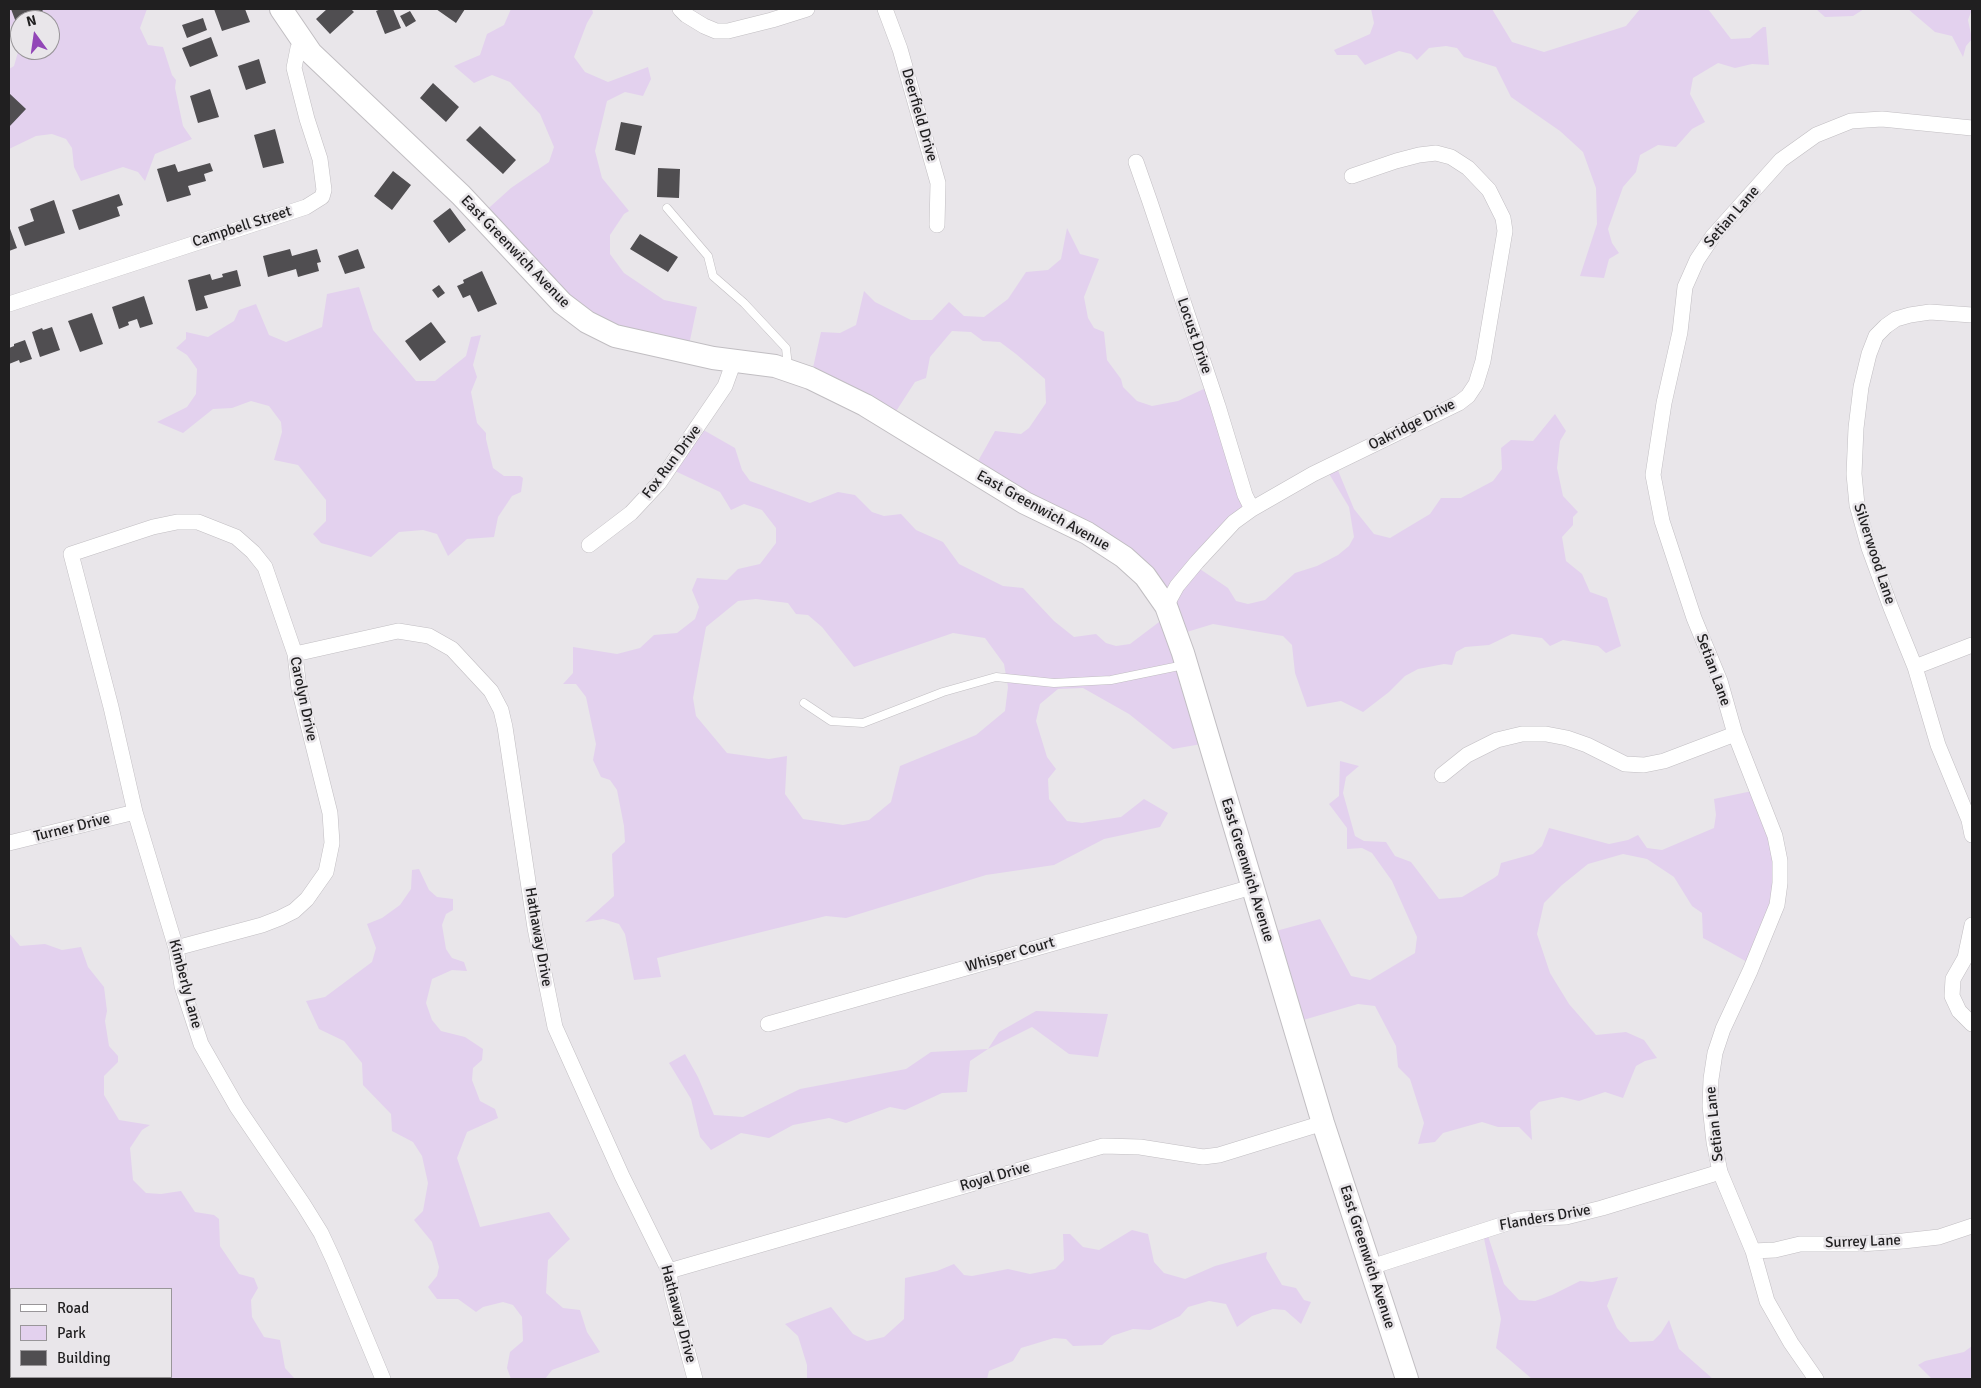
<!DOCTYPE html>
<html>
<head>
<meta charset="utf-8">
<style>
  body { margin:0 }
  #map { position:relative; width:1981px; height:1388px; overflow:hidden; background:#e9e6ea; font-family:Signika,sans-serif }
  canvas { display:block }
  .frame { position:absolute; inset:0; border:10px solid #201f20; pointer-events:none }
  .legend { position:absolute; left:10px; top:1288px; width:162px; height:90px; box-sizing:border-box; background:#e9e6ea; border:1px solid #999699; margin:0; padding:6px 9px; list-style:none; font-size:15px; color:#201f20 }
  .legend li { display:flex; align-items:center; gap:10px; height:25px }
  .legend b { width:25px; border:1px solid #999699 }
  .north { position:absolute; left:10px; top:10px; width:50px; height:50px; box-sizing:border-box; background:#e9e6ea; border:1px solid #999699; border-radius:50%; rotate:346deg; font-size:14px; font-weight:700; line-height:20px; text-align:center; color:#201f20 }
  .north::after { content:''; display:block; margin:auto; width:18px; height:22px; background:#9246b7; clip-path:polygon(50% 0,100% 100%,50% 72%,0 100%) }
</style>
</head>
<body>
<div id="map">
<canvas width="1981" height="1388"></canvas>
<div class="frame"></div>
<ul class="legend">
<li><b style="height:6px;background:#fff"></b>Road</li>
<li><b style="height:14px;background:#e3d1ee"></b>Park</li>
<li><b style="height:14px;background:#504e51"></b>Building</li>
</ul>
<div class="north">N</div>
</div>
<script>
const ctx = document.querySelector('canvas').getContext('2d');
ctx.lineJoin = 'round';
function paint(path, color) {
  ctx.fillStyle = color;
  ctx.fill(path, 'evenodd');
}
function poly(rows) {
  const path = new Path2D();
  for (const r of rows) {
    path.moveTo(r[0], r[1]);
    for (let i = 2; i < r.length; i += 2) path.lineTo(r[i], r[i + 1]);
  }
  return path;
}
function stroke(path, color, width, dash) {
  ctx.strokeStyle = color;
  ctx.lineWidth = width;
  ctx.lineCap = dash ? 'butt' : 'round';
  ctx.setLineDash(dash || []);
  ctx.stroke(path);
}
function drawText(font, color, halo, rows, align = 'center') {
  ctx.font = font + ' Signika,sans-serif';
  ctx.lineWidth = 5;
  ctx.setLineDash([]);
  ctx.textBaseline = 'middle';
  ctx.strokeStyle = halo;
  ctx.fillStyle = color;
  for (const [text, x, y, turn = 0] of rows) {
    ctx.save();
    ctx.translate(x, y);
    ctx.rotate((+turn || 0) * Math.PI / 180);
    ctx.textAlign = isNaN(turn) ? turn : align;
    if (halo) ctx.strokeText(text, 0, 0);
    ctx.fillText(text, 0, 0);
    ctx.restore();
  }
}
paint(poly([
  [9,9,147,9,140,28,148,45,163,47,172,75,176,80,175,88,183,126,192,139,155,154,145,181,138,172,123,167,81,181,74,167,72,148,66,139,52,134,36,136,9,149,9,69,14,66,18,52,9,21],
  [20,20,50,20,50,50,20,50],
  [511,9,592,9,593,13,587,23,574,57,585,72,608,82,648,67,651,79,643,96,625,92,607,101,595,151,602,178,629,211,624,214,610,235,610,254,624,273,664,300,697,307,689,345,614,336,481,215,511,188,549,162,554,147,540,114,510,82,492,75,474,83,454,66,480,55,487,34,504,25],
  [1371,9,1492,9,1512,42,1544,52,1626,26,1640,9,1708,9,1731,39,1750,38,1763,27,1766,27,1769,65,1752,64,1735,68,1718,63,1693,78,1690,94,1705,122,1692,129,1676,147,1658,145,1640,155,1636,172,1623,187,1608,229,1612,243,1619,253,1609,259,1604,278,1580,276,1597,224,1596,188,1583,152,1560,131,1511,97,1496,67,1464,57,1457,48,1446,46,1429,48,1417,60,1411,54,1399,51,1365,65,1357,55,1337,55,1334,50,1370,34,1374,23],
  [1816,9,1864,9,1853,16,1825,17],
  [1908,9,1972,9,1968,20,1972,39,1966,46,1963,57,1952,36,1935,32],
  [1067,228,1080,254,1099,259,1084,297,1088,318,1094,328,1104,332,1107,360,1121,379,1123,387,1137,401,1152,406,1178,401,1210,386,1250,504,1194,565,1228,588,1236,601,1248,604,1265,600,1295,573,1317,566,1338,555,1349,546,1354,537,1349,507,1328,472,1337,468,1354,509,1374,534,1390,538,1430,514,1441,498,1461,498,1493,481,1502,469,1501,448,1511,440,1533,441,1555,414,1566,431,1560,441,1557,468,1563,496,1578,512,1573,517,1573,525,1562,537,1566,561,1582,574,1590,592,1607,598,1621,646,1606,653,1598,646,1563,640,1550,646,1542,638,1512,634,1489,645,1465,647,1456,652,1452,665,1444,664,1418,669,1405,676,1389,692,1363,712,1341,701,1307,707,1295,673,1292,645,1283,636,1213,624,1177,635,1207,743,1173,749,1129,714,1083,688,1058,689,1040,704,1036,721,1047,757,1056,769,1048,779,1049,799,1067,821,1082,823,1121,817,1144,799,1168,813,1160,827,1104,839,1054,865,986,875,846,918,826,916,657,958,661,977,634,980,625,934,619,924,603,919,585,922,614,896,612,854,625,842,624,826,617,790,610,780,601,777,593,760,596,744,586,697,576,684,563,684,573,673,573,647,617,654,640,648,654,635,677,633,695,619,699,607,692,590,697,578,727,580,738,569,760,564,776,543,776,528,762,510,744,504,731,510,720,492,675,471,700,428,735,448,742,470,750,481,810,503,838,492,855,495,872,512,884,516,901,514,916,530,943,542,959,564,1003,586,1023,588,1054,621,1074,637,1096,634,1106,643,1116,646,1130,644,1167,616,1143,573,973,470,995,431,1021,434,1029,428,1046,403,1045,379,1016,354,1000,342,983,341,971,332,952,331,930,357,926,378,915,382,891,419,810,381,821,332,840,333,856,325,864,291,875,302,911,320,932,320,949,302,964,316,984,317,1008,299,1026,272,1048,270,1061,259],
  [756,599,788,603,796,614,808,615,822,627,854,667,953,633,985,638,1004,664,1008,687,1005,711,976,735,900,766,891,802,869,820,843,825,803,819,785,794,787,756,769,759,727,753,696,716,693,698,706,627,738,601],
  [359,287,373,330,416,381,435,381,466,356,471,337,481,335,473,365,477,377,471,392,477,423,486,433,486,439,493,468,504,476,520,476,523,478,521,492,512,496,498,517,494,537,467,539,448,556,437,534,423,530,399,532,371,557,321,543,313,534,326,521,326,500,298,465,274,460,282,432,281,422,269,406,251,401,232,408,213,409,183,433,157,422,187,407,196,394,197,369,187,355,176,348,186,339,186,332,208,337,234,321,239,310,256,304,269,335,286,342,322,327,327,294],
  [1340,761,1359,766,1346,777,1343,793,1355,836,1364,841,1386,842,1395,856,1411,862,1439,899,1462,897,1494,878,1498,875,1501,863,1533,854,1542,846,1549,828,1609,844,1628,840,1638,835,1647,848,1662,850,1714,828,1716,815,1714,799,1757,790,1780,880,1751,964,1703,938,1702,913,1692,906,1674,877,1647,859,1623,854,1588,864,1562,885,1544,903,1537,934,1550,973,1569,1004,1596,1035,1626,1032,1644,1040,1657,1058,1645,1061,1636,1066,1623,1098,1605,1092,1579,1101,1562,1097,1539,1102,1530,1111,1532,1140,1519,1127,1498,1127,1482,1122,1443,1133,1435,1142,1418,1144,1424,1123,1410,1079,1398,1067,1396,1046,1375,1006,1358,1004,1293,1023,1276,931,1320,919,1351,976,1370,980,1415,953,1417,937,1392,881,1372,853,1362,848,1347,849,1347,828,1329,804,1339,796],
  [419,869,429,890,437,897,453,899,453,910,446,914,442,925,446,949,452,958,464,962,467,971,452,970,432,979,426,1003,432,1020,441,1031,465,1037,483,1049,482,1060,473,1068,472,1080,480,1101,495,1109,498,1118,467,1132,457,1158,480,1227,549,1212,570,1239,548,1260,546,1293,563,1308,580,1310,587,1332,600,1352,552,1370,545,1379,511,1379,507,1368,510,1352,523,1341,522,1317,513,1305,503,1302,483,1307,476,1312,458,1299,437,1299,428,1287,437,1276,439,1267,432,1242,414,1220,423,1211,428,1183,422,1156,413,1142,392,1131,391,1114,363,1085,362,1063,344,1041,319,1029,306,1001,325,997,372,962,376,948,367,924,382,918,400,905,411,889,412,870],
  [9,933,20,946,45,944,62,950,81,947,88,967,104,987,107,1011,105,1021,109,1046,118,1056,118,1062,104,1076,104,1095,119,1120,150,1125,142,1130,130,1148,133,1180,146,1193,161,1194,181,1191,195,1212,214,1215,219,1219,220,1246,239,1274,254,1278,258,1288,251,1300,252,1317,264,1337,280,1340,285,1368,295,1379,9,1379],
  [11,1289,171,1289,171,1377,11,1377],
  [1036,1011,1108,1014,1098,1057,1069,1054,1032,1027,988,1049,970,1061,967,1092,942,1093,905,1110,890,1107,846,1123,829,1118,793,1125,769,1138,741,1133,711,1150,700,1137,691,1099,669,1063,685,1054,698,1077,714,1115,743,1117,800,1089,906,1069,931,1052,988,1049,999,1032],
  [1482,1229,1486,1230,1504,1284,1519,1300,1535,1301,1552,1295,1580,1281,1592,1282,1618,1277,1607,1306,1617,1328,1630,1342,1653,1341,1661,1333,1669,1320,1679,1349,1713,1379,1532,1379,1496,1348,1501,1319],
  [1132,1230,1148,1234,1154,1262,1164,1273,1185,1279,1215,1266,1267,1252,1266,1258,1282,1285,1296,1288,1304,1300,1311,1302,1301,1324,1285,1310,1273,1309,1252,1316,1237,1327,1226,1304,1209,1301,1188,1307,1180,1316,1150,1330,1133,1329,1112,1336,1102,1345,1073,1346,1066,1339,1054,1338,1021,1348,1013,1361,989,1371,987,1379,807,1379,807,1365,798,1336,785,1324,831,1307,853,1334,867,1341,884,1337,904,1319,905,1278,937,1271,954,1264,964,1275,972,1276,1008,1269,1030,1274,1055,1269,1064,1260,1063,1234,1070,1234,1083,1247,1099,1250],
  [1972,1346,1972,1379,1932,1379,1918,1365,1925,1361,1964,1352]
]), '#e3d1ee');
paint(poly([
  [11,9,42,9,46,20,20,20,20,33],
  [214,9,245,9,250,22,222,31],
  [327,9,351,9,354,12,330,34,316,19],
  [381,9,393,9,401,28,385,34,376,11],
  [436,9,465,9,456,23],
  [410,11,416,21,406,27,400,16],
  [203,18,207,30,187,38,182,25],
  [211,37,218,56,190,67,182,48],
  [259,59,266,83,246,90,238,66],
  [433,83,459,107,446,122,420,98],
  [210,89,219,117,198,123,190,96],
  [9,93,26,109,9,127],
  [621,122,642,126,635,155,615,150],
  [480,126,516,160,503,174,466,140],
  [275,129,284,163,263,168,254,135],
  [210,163,213,171,204,174,206,181,188,186,191,195,167,202,157,169,175,164,178,172],
  [658,168,680,169,679,198,657,197],
  [393,171,411,185,392,210,374,196],
  [119,194,123,205,117,207,120,216,79,230,72,210],
  [54,200,65,233,25,246,18,227,34,221,30,209],
  [450,208,466,230,449,243,433,221],
  [9,226,17,248,9,251],
  [640,234,678,257,668,272,630,249],
  [290,249,292,256,317,249,321,262,317,263,319,271,298,277,296,269,268,277,263,256],
  [358,249,365,268,345,274,338,256],
  [237,270,241,286,204,296,208,308,196,311,188,280,210,274,212,280,223,277,222,274],
  [482,271,497,304,478,312,470,295,463,298,457,286,464,283,463,280],
  [439,285,445,293,438,298,432,290],
  [144,296,153,324,140,328,137,319,128,322,129,325,119,329,112,307],
  [92,313,103,344,80,352,68,321],
  [431,322,446,342,420,361,405,341],
  [52,327,60,350,40,357,32,332,42,328,43,330],
  [25,340,32,359,20,363,19,360,9,364,9,348,14,346,14,344]
]), '#504e51');
const lane = poly([
  [667,208,708,256,713,276,744,303,786,348,788,367],
  [804,703,831,721,863,723,943,692,996,677,1054,683,1111,680,1184,665]
]);
const street = poly([
  [680,9,686,15,704,26,716,31,728,31,772,20,807,9],
  [885,9,900,49,938,183,937,225],
  [1136,162,1150,202,1218,406,1245,495,1252,509],
  [9,304,306,207,322,197,324,190,320,159,307,119,294,68,298,48,303,44],
  [1972,315,1930,312,1910,315,1896,319,1886,326,1876,336,1869,354,1861,387,1856,428,1854,474,1857,505,1869,548,1891,608,1915,667,1938,745,1969,820,1972,835],
  [589,545,631,513,659,483,725,386,734,361],
  [1166,606,1177,586,1197,562,1234,522,1252,509,1313,474,1459,403,1468,396,1476,384,1483,361,1505,231,1503,218,1489,190,1468,168,1451,157,1436,153,1419,155,1396,161,1352,176],
  [295,654,398,631,429,636,452,649,491,691,501,710,505,727,535,928,555,1027,622,1176,669,1271,672,1293,695,1379],
  [1915,667,1972,645],
  [1442,775,1467,755,1497,740,1522,734,1546,734,1567,738,1587,745,1625,764,1644,765,1664,761,1735,734],
  [9,843,135,812],
  [1972,925,1965,958,1953,979,1952,996,1959,1011,1972,1024],
  [176,948,262,925,280,918,294,911,307,899,326,872,332,843,330,813,299,689,295,654,265,567,253,552,236,537,198,522,177,522,153,527,71,554,111,707,135,812,176,948,182,986,201,1044,237,1107,303,1204,321,1233,334,1261,383,1379],
  [768,1024,1252,887],
  [1753,1251,1775,1250,1800,1244,1860,1244,1903,1241,1939,1237,1972,1226],
  [1371,1267,1520,1219,1566,1217,1602,1208,1720,1172],
  [669,1271,1103,1146,1140,1147,1203,1157,1219,1155,1323,1123],
  [1816,1379,1791,1343,1767,1301,1753,1251,1720,1172,1714,1142,1710,1106,1711,1079,1715,1053,1723,1029,1750,971,1777,905,1780,883,1780,861,1775,836,1735,734,1720,681,1694,618,1662,521,1653,475,1664,403,1680,332,1685,287,1697,260,1713,236,1781,160,1816,135,1851,121,1882,119,1972,128]
]);
const secondary = poly([
  [281,9,311,53,461,195,562,303,587,322,615,336,713,358,775,366,810,378,865,405,1025,503,1087,533,1124,557,1145,576,1166,606,1183,653,1323,1123,1407,1379]
]);
stroke(lane, '#c1bec2', 9);
stroke(street, '#c1bec2', 16);
stroke(secondary, '#c1bec2', 24);
stroke(lane, '#fff', 8);
stroke(street, '#fff', 15);
stroke(secondary, '#fff', 22);
drawText('15px', '#201f20', '#e9e6ea', [
  ["Deerfield Drive",919,115,74],
  ["Setian Lane",1732,217,-49],
  ["Campbell Street",242,227,-18],
  ["East Greenwich Avenue",515,252,46],
  ["Locust Drive",1194,336,71],
  ["Oakridge Drive",1412,425,-27],
  ["Fox Run Drive",672,462,-53],
  ["East Greenwich Avenue",1043,511,29],
  ["Silverwood Lane",1874,554,72],
  ["Setian Lane",1713,670,70],
  ["Carolyn Drive",303,699,78],
  ["Turner Drive",72,828,-14],
  ["East Greenwich Avenue",1247,870,73],
  ["Hathaway Drive",538,937,80],
  ["Whisper Court",1010,955,-16],
  ["Kimberly Lane",185,984,75],
  ["Setian Lane",1715,1124,-96],
  ["Royal Drive",995,1177,-16],
  ["Flanders Drive",1545,1218,-10],
  ["Surrey Lane",1863,1242,-2],
  ["East Greenwich Avenue",1367,1257,72],
  ["Hathaway Drive",678,1314,75]
]);
</script>
</body>
</html>
